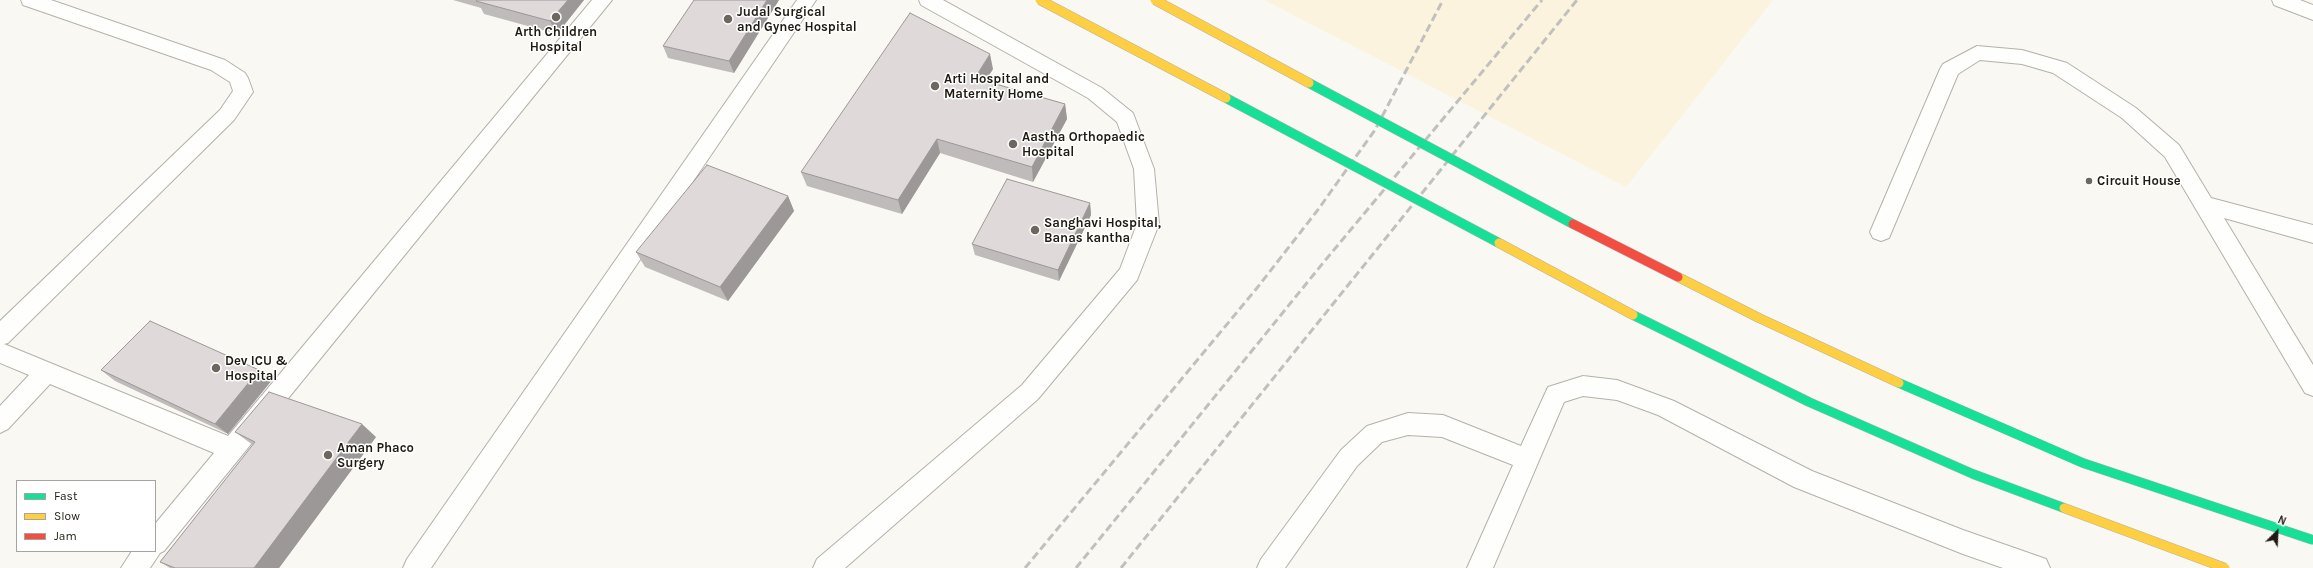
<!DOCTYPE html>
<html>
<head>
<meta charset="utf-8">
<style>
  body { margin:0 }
  #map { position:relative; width:2313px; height:568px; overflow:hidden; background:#faf8f2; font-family:Karla,sans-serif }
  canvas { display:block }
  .legend { position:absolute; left:16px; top:480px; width:140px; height:72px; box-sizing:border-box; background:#fff; border:1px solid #a5a4a0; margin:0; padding:5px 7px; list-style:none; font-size:12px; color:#1f1b12 }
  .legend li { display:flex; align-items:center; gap:8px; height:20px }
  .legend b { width:20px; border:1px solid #a5a4a0 }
  .north { position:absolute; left:2257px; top:512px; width:40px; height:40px; -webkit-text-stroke:3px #fff; paint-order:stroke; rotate:24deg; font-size:11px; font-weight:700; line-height:16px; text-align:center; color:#1f1b12 }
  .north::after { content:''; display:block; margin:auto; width:14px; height:18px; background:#1f1b12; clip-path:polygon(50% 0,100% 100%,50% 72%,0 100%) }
</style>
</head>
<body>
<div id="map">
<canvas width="2313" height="568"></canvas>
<ul class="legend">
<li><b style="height:5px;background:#16e098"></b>Fast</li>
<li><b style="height:5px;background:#ffcf43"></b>Slow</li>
<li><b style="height:5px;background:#f24e42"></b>Jam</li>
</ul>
<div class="north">N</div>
</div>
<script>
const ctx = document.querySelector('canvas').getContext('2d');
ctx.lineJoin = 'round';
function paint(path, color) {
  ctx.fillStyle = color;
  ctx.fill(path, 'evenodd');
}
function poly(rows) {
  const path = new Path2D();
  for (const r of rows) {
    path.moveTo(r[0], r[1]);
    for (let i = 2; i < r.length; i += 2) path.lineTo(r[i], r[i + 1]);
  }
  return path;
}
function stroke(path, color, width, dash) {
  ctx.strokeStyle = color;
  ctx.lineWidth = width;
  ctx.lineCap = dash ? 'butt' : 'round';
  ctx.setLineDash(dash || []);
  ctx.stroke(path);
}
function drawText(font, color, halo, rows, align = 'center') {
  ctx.font = font + ' Karla,sans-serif';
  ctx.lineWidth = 3;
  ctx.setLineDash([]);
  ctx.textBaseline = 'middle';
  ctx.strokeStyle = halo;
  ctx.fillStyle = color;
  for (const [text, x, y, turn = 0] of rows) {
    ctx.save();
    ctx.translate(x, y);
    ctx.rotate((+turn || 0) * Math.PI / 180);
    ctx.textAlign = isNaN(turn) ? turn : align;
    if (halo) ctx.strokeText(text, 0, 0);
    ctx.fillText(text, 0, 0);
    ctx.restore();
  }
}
paint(poly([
  [1264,0,1773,0,1626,187]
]), '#fcf3de');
const street = poly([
  [21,0,51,0,225,60,245,73,248,78,253,92,234,120,8,343,4,344,228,436,592,0,612,0,164,551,160,553,150,568,121,568,132,551,155,551,155,524,214,453,50,384,8,429,0,433,0,406,29,375,0,363,0,321,220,110,233,91,230,82,211,70,23,5,21,0],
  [797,0,816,0,431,568,403,568,407,559,797,0],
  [919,0,943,0,1102,88,1133,113,1154,169,1159,224,1137,280,1038,399,845,568,813,568,817,559,1022,385,1120,269,1137,224,1134,169,1117,122,1088,98,921,5,919,0],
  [2272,0,2300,0,2313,5,2313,20,2274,5,2272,0],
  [1977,46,2022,50,2067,63,2136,108,2179,145,2211,198,2313,225,2313,243,2224,218,2313,365,2313,396,2305,393,2165,157,2122,118,2053,73,2022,64,1980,60,1958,74,1889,238,1881,241,1873,238,1870,232,1940,69,1943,64,1977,46],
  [1583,376,1617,380,1674,401,1812,471,1963,530,2046,559,2050,568,2003,568,1963,554,1794,487,1658,415,1617,400,1583,396,1564,402,1493,568,1467,568,1513,465,1442,437,1408,435,1382,442,1357,466,1285,568,1257,568,1261,559,1341,450,1367,426,1408,413,1443,415,1521,446,1548,387,1583,376]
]);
stroke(street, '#b4b1aa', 2);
paint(street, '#fefefd');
stroke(poly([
  [1025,568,1257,288,1317,211,1375,130,1443,0],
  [1076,568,1323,263,1542,0],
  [1121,568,1577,0]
]), '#c0c0be', 3, [8, 4]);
const fastBridge = poly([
  [1309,83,1573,224],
  [1226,98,1499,243],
  [1633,315,1809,402,1973,474,2064,508],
  [1899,383,2083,463,2313,540]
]);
const slowBridge = poly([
  [1040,0,1226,98],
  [1155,0,1309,83],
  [1499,243,1633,315],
  [1678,277,1759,318,1899,383],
  [2064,508,2225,568]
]);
const jamBridge = poly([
  [1573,224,1678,277]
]);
stroke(fastBridge, '#b4b1aa', 10, []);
stroke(slowBridge, '#b4b1aa', 10, []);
stroke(jamBridge, '#b4b1aa', 10, []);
stroke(fastBridge, '#16e098', 9);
stroke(slowBridge, '#ffcf43', 9);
stroke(jamBridge, '#f24e42', 9);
paint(poly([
  [453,0,584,0,557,34,484,14,481,8],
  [779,0,734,73,668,58,663,46],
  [993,69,985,81,1065,104,1067,119,1033,182,940,153,902,214,807,186,801,172],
  [788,196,794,211,728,301,645,267,636,252],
  [1090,203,1091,215,1059,281,975,255,972,244],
  [101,370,259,370,272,380,228,434,115,381],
  [235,432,376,437,279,568,170,568,160,562,253,445]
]), '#c0bbbb');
paint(poly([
  [568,0,584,0,557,34,550,21],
  [767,0,779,0,734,73,729,61],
  [990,54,993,69,978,93,975,78],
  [1065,104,1067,119,1033,182,1032,167],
  [937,139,940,153,902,214,898,200],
  [788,196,794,211,728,301,720,287],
  [1090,203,1091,215,1059,281,1058,270],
  [259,370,272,380,228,434,215,424],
  [362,424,376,437,279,568,254,568]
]), '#9c9898');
const building = poly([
  [477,0,568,0,550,21,476,1,477,0],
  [694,0,767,0,729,61,663,46,694,0],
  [910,13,990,54,975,78,1065,104,1032,167,937,139,898,200,801,172,910,13],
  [707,165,788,196,720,287,636,252,707,165],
  [1007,179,1090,203,1058,270,972,244,1007,179],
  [150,321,259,370,215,424,101,370,150,321],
  [269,392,362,424,254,568,175,568,160,562,255,442,235,432,269,392]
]);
paint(building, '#dfd9d9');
stroke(building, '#9c9898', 1);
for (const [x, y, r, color] of [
  [556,17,5,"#6c6860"],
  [728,19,5,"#6c6860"],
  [935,86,5,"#6c6860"],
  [1013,144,5,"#6c6860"],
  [2089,181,4,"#6c6860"],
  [1035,230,5,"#6c6860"],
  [216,368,5,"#6c6860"],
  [328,455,5,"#6c6860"]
]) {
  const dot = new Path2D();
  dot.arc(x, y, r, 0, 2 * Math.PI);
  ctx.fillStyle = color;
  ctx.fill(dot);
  stroke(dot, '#fff', 1.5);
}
drawText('bold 13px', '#1f1b12', '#fff', [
  ["Judal Surgical",737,12],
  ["and Gynec Hospital",737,27],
  ["Arth Children",556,32,"center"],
  ["Hospital",556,47,"center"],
  ["Arti Hospital and",944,79],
  ["Maternity Home",944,94],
  ["Aastha Orthopaedic",1022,137],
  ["Hospital",1022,152],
  ["Circuit House",2097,181],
  ["Sanghavi Hospital,",1044,223],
  ["Banas kantha",1044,238],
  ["Dev ICU &",225,361],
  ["Hospital",225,376],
  ["Aman Phaco",337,448],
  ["Surgery",337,463]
], 'left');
</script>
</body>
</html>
